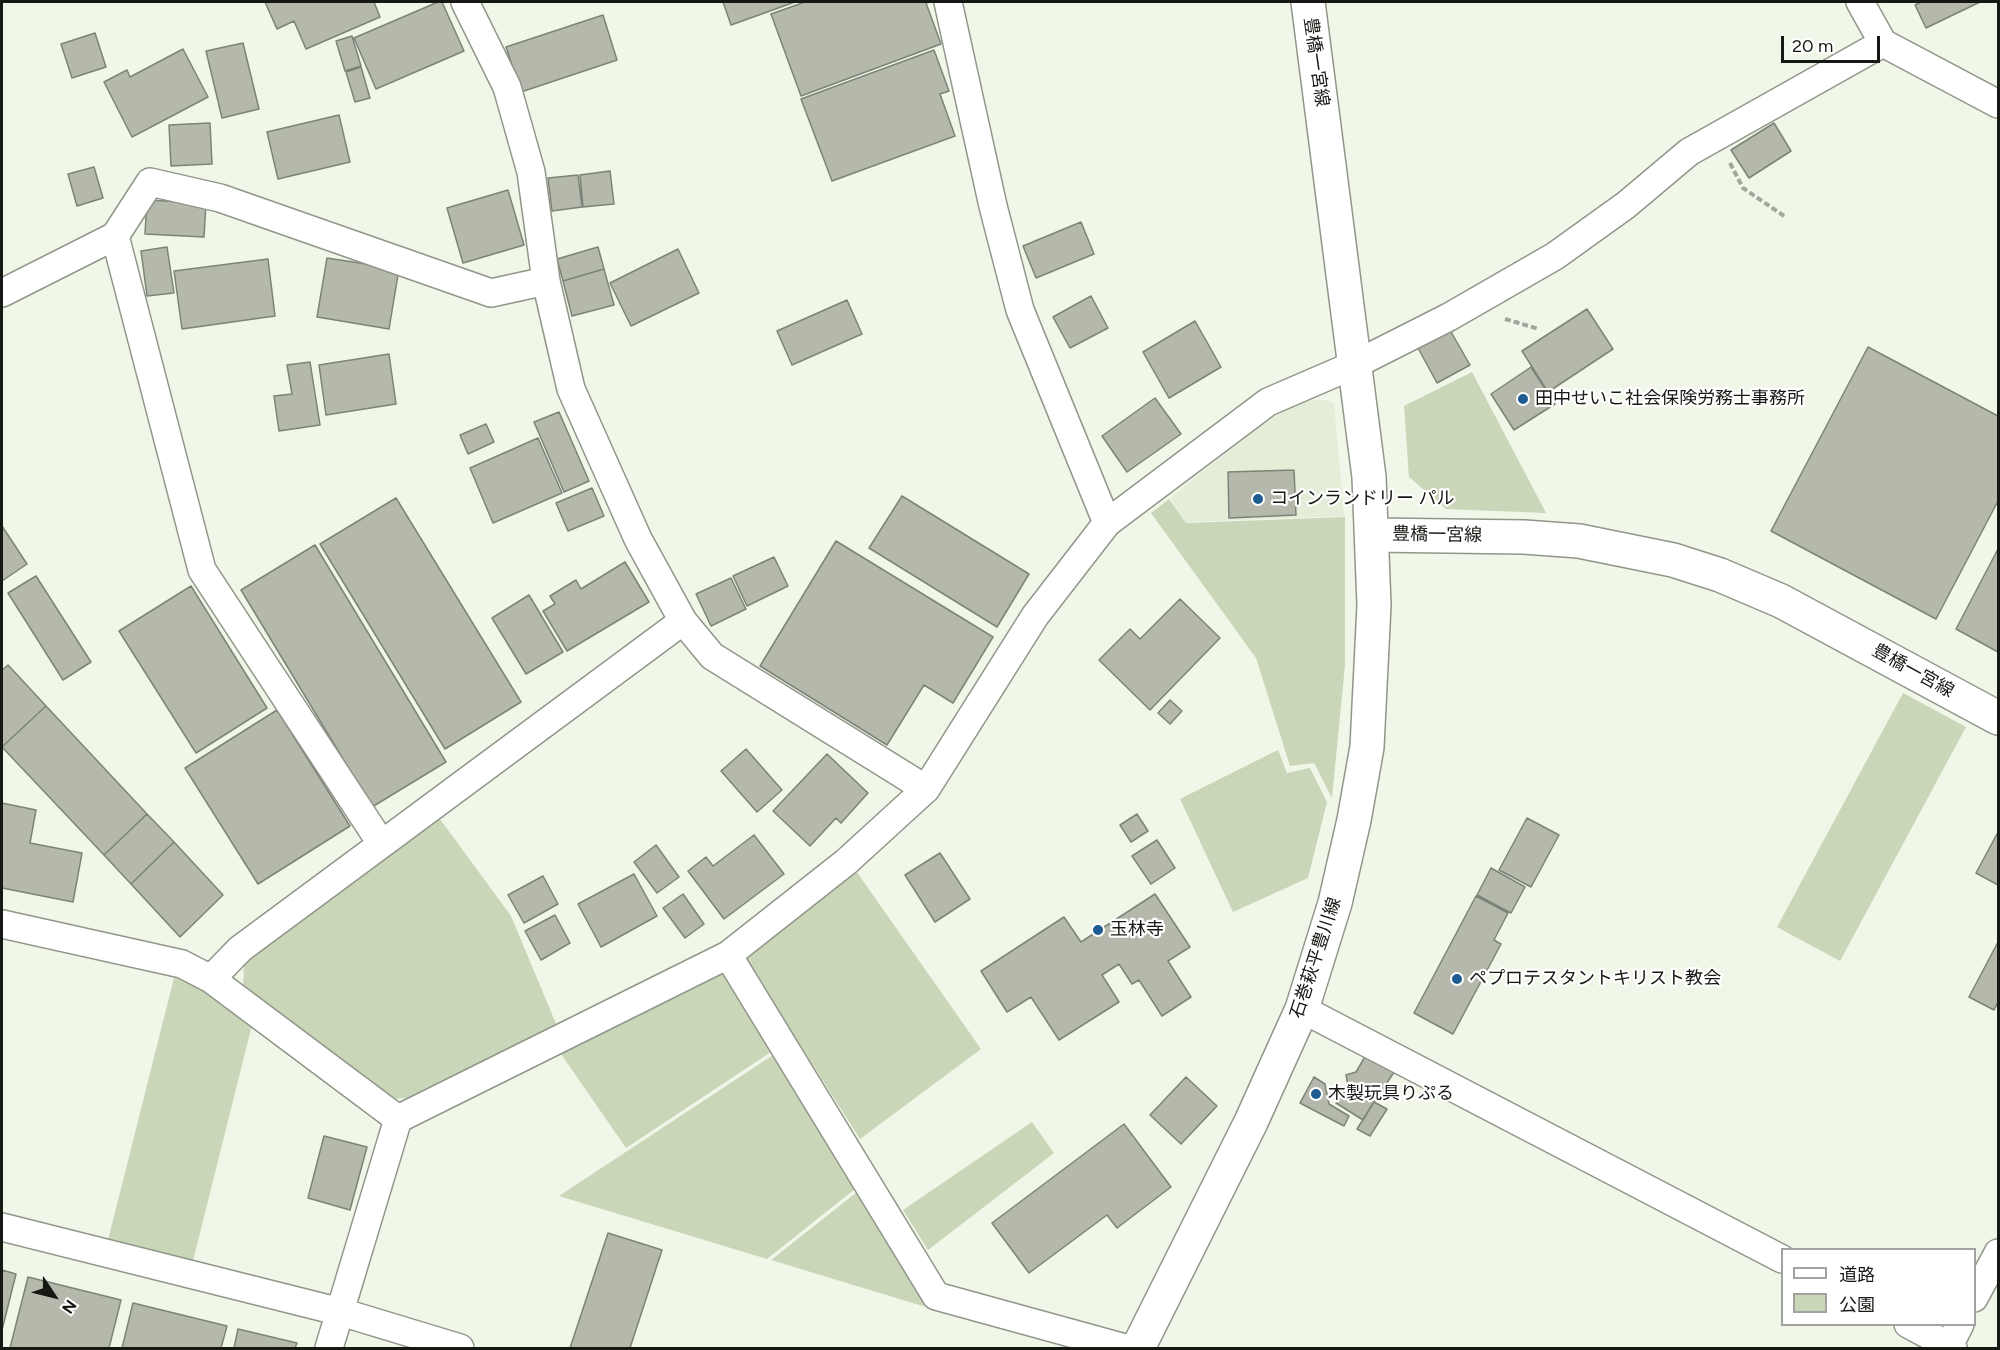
<!DOCTYPE html>
<html>
<head>
<meta charset="utf-8">
<style>
  body { margin:0 }
  #map { position:relative; width:2000px; height:1350px; overflow:hidden; background:#f0f6e8; font-family:Figtree,"Noto Sans JP",sans-serif }
  canvas { display:block }
  .frame { position:absolute; inset:0; border:3px solid #161813; pointer-events:none }
  .legend { position:absolute; left:1781px; top:1248px; width:195px; height:78px; box-sizing:border-box; background:#fff; border:2px solid #a2a3a1; margin:0; padding:8px 10px; list-style:none; font-size:18px; color:#161813 }
  .legend li { display:flex; align-items:center; gap:12px; height:30px }
  .legend b { width:30px; border:2px solid #a2a3a1 }
  .north { position:absolute; left:24px; top:1266px; width:60px; height:60px; -webkit-text-stroke:4px #fff; paint-order:stroke; rotate:125deg; font-size:16px; font-weight:700; line-height:24px; text-align:center; color:#161813 }
  .north::after { content:''; display:block; margin:auto; width:21px; height:27px; background:#161813; clip-path:polygon(50% 0,100% 100%,50% 72%,0 100%) }
  .scale { position:absolute; left:1781px; top:36px; width:99px; height:27px; box-sizing:border-box; border:3px solid #161813; border-top:0; padding-left:8px; font-size:18px; line-height:21px; white-space:nowrap; color:#161813; -webkit-text-stroke:4px #fff; paint-order:stroke }
</style>
</head>
<body>
<div id="map">
<canvas width="2000" height="1350"></canvas>
<div class="frame"></div>
<ul class="legend">
<li><b style="height:8px;background:#fff"></b>道路</li>
<li><b style="height:16px;background:#c9d6b7"></b>公園</li>
</ul>
<div class="north">N</div>
<div class="scale">20 m</div>
</div>
<script>
const ctx = document.querySelector('canvas').getContext('2d');
ctx.lineJoin = 'round';
function paint(path, color) {
  ctx.fillStyle = color;
  ctx.fill(path, 'evenodd');
}
function poly(rows) {
  const path = new Path2D();
  for (const r of rows) {
    path.moveTo(r[0], r[1]);
    for (let i = 2; i < r.length; i += 2) path.lineTo(r[i], r[i + 1]);
  }
  return path;
}
function stroke(path, color, width, dash) {
  ctx.strokeStyle = color;
  ctx.lineWidth = width;
  ctx.lineCap = dash ? 'butt' : 'round';
  ctx.setLineDash(dash || []);
  ctx.stroke(path);
}
function drawText(font, color, halo, rows, align = 'center') {
  ctx.font = font + ' Figtree,"Noto Sans JP",sans-serif';
  ctx.lineWidth = 4.5;
  ctx.setLineDash([]);
  ctx.textBaseline = 'middle';
  ctx.strokeStyle = halo;
  ctx.fillStyle = color;
  for (const [text, x, y, turn = 0] of rows) {
    ctx.save();
    ctx.translate(x, y);
    ctx.rotate((+turn || 0) * Math.PI / 180);
    ctx.textAlign = isNaN(turn) ? turn : align;
    if (halo) ctx.strokeText(text, 0, 0);
    ctx.fillText(text, 0, 0);
    ctx.restore();
  }
}
paint(poly([
  [1325,400,1334,403,1344,516,1185,522,1170,498,1259,427,1300,401]
]), '#e4edd8');
paint(poly([
  [1472,372,1546,513,1446,509,1409,477,1404,406],
  [1169,499,1186,523,1345,517,1345,665,1332,798,1314,763,1290,766,1256,658,1151,513],
  [1903,693,1966,727,1840,961,1777,927],
  [1278,750,1287,773,1310,768,1327,802,1308,878,1233,912,1180,799],
  [437,815,511,916,557,1026,412,1098,391,1099,243,987,244,964],
  [854,868,981,1049,860,1139,744,957],
  [721,970,771,1052,626,1148,559,1051],
  [175,974,204,989,252,1025,192,1265,107,1244],
  [773,1055,855,1189,767,1259,559,1196],
  [1032,1122,1054,1153,928,1250,903,1210],
  [857,1192,926,1307,771,1260]
]), '#c9d6b7');
const building = poly([
  [265,2,374,2,380,17,306,49,294,21,277,29,265,2],
  [438,2,442,2,464,51,376,89,354,38,438,2],
  [723,2,795,2,731,25,723,2],
  [805,2,930,2,926,3,941,44,801,96,771,14,805,2],
  [1921,2,1980,2,1926,28,1915,5,1921,2],
  [603,15,617,60,521,92,506,47,603,15],
  [95,33,106,67,72,78,61,44,95,33],
  [352,36,361,66,345,71,336,41,352,36],
  [243,43,259,109,222,118,206,51,243,43],
  [183,49,208,97,132,137,104,82,127,70,130,77,183,49],
  [934,50,949,91,940,94,955,136,832,181,801,99,934,50],
  [361,67,370,98,355,102,346,72,361,67],
  [339,115,350,162,278,179,267,132,339,115],
  [210,123,212,164,171,166,169,125,210,123],
  [1774,123,1791,151,1749,178,1731,150,1774,123],
  [94,167,103,198,77,206,68,174,94,167],
  [610,171,614,204,583,207,580,175,610,171],
  [578,175,582,207,552,211,548,178,578,175],
  [508,190,524,245,463,263,447,208,508,190],
  [147,200,206,203,204,237,145,234,147,200],
  [1081,222,1094,254,1036,278,1023,246,1081,222],
  [167,247,174,293,147,296,141,251,167,247],
  [598,247,604,269,563,281,557,259,598,247],
  [678,249,699,293,631,326,610,283,678,249],
  [327,258,399,269,389,329,317,317,327,258],
  [268,259,275,316,182,329,174,271,268,259],
  [604,269,614,305,572,316,563,281,604,269],
  [1091,296,1108,328,1070,348,1053,317,1091,296],
  [847,300,862,334,792,365,777,331,847,300],
  [1587,309,1613,349,1548,392,1522,351,1587,309],
  [1195,321,1221,367,1169,398,1143,352,1195,321],
  [1450,330,1470,365,1437,383,1418,348,1450,330],
  [1868,347,1998,416,1998,501,1936,619,1771,531,1868,347],
  [389,354,396,404,326,415,319,365,389,354],
  [310,362,320,425,279,431,274,396,292,394,287,365,310,362],
  [1531,367,1555,404,1514,430,1491,394,1531,367],
  [1155,398,1181,434,1127,472,1102,436,1155,398],
  [559,412,589,481,564,492,534,422,559,412],
  [486,424,494,442,468,454,460,435,486,424],
  [538,438,562,493,493,523,470,468,538,438],
  [1294,470,1296,515,1229,518,1228,472,1294,470],
  [592,488,604,516,568,531,556,503,592,488],
  [902,496,1029,574,997,627,869,548,902,496],
  [396,498,521,702,445,749,320,544,396,498],
  [2,526,27,564,2,581,2,526],
  [836,541,993,637,953,703,924,685,887,745,760,666,836,541],
  [315,545,446,762,372,807,241,590,315,545],
  [1998,549,1998,652,1956,629,1998,549],
  [774,557,788,586,747,606,733,576,774,557],
  [625,562,649,602,567,651,543,611,555,604,550,596,576,580,581,589,625,562],
  [36,576,91,662,63,680,8,593,36,576],
  [731,578,746,609,711,626,696,594,731,578],
  [191,586,267,708,196,753,119,631,191,586],
  [529,595,563,652,526,674,492,618,529,595],
  [1180,599,1220,638,1150,710,1099,660,1130,629,1140,639,1180,599],
  [8,665,46,706,2,747,2,670,8,665],
  [1170,700,1182,711,1170,724,1158,713,1170,700],
  [46,706,147,814,104,855,2,747,46,706],
  [277,710,350,826,258,884,185,768,277,710],
  [746,749,782,790,757,812,721,771,746,749],
  [827,754,868,793,841,823,836,818,810,846,773,811,827,754],
  [2,803,36,810,30,843,82,853,73,902,2,888,2,803],
  [147,814,174,842,131,884,104,855,147,814],
  [1137,814,1148,831,1131,842,1120,825,1137,814],
  [1527,818,1559,835,1531,887,1499,870,1527,818],
  [1998,832,1998,885,1976,873,1998,832],
  [754,835,784,874,724,919,688,871,706,857,713,866,754,835],
  [1157,840,1175,868,1151,884,1132,856,1157,840],
  [174,842,223,895,180,937,131,884,174,842],
  [656,845,679,877,657,893,634,862,656,845],
  [940,853,970,899,935,922,905,875,940,853],
  [1491,868,1525,887,1511,913,1477,895,1491,868],
  [634,874,657,916,601,947,578,904,634,874],
  [543,876,558,904,524,923,508,895,543,876],
  [683,894,704,924,685,938,663,908,683,894],
  [1155,894,1190,947,1168,961,1191,997,1162,1016,1139,980,1132,984,1119,964,1102,975,1119,1002,1059,1040,1031,997,1007,1012,981,971,1064,917,1081,942,1155,894],
  [1476,896,1508,913,1494,940,1501,944,1453,1034,1414,1013,1476,896],
  [555,915,570,943,541,960,525,931,555,915],
  [1998,942,1998,1002,1994,1010,1969,997,1998,942],
  [1366,1055,1394,1072,1383,1089,1384,1099,1374,1102,1363,1120,1336,1103,1348,1085,1346,1075,1356,1072,1366,1055],
  [1186,1077,1217,1106,1181,1144,1150,1115,1186,1077],
  [1314,1077,1325,1084,1329,1104,1349,1116,1344,1126,1300,1103,1314,1077],
  [1374,1102,1387,1109,1370,1136,1357,1129,1374,1102],
  [1124,1124,1171,1187,1117,1228,1107,1215,1029,1273,992,1223,1124,1124],
  [324,1136,367,1147,350,1210,308,1198,324,1136],
  [608,1233,662,1250,630,1348,570,1348,608,1233],
  [2,1270,16,1274,2,1330,2,1270],
  [28,1277,121,1300,109,1348,10,1348,28,1277],
  [133,1303,227,1326,221,1348,122,1348,133,1303],
  [238,1329,297,1343,295,1348,234,1348,238,1329]
]);
paint(building, '#b4b9ac');
stroke(building, '#7d8376', 1.5);
const street = poly([
  [465,2,507,87,531,172,546,281,571,389,638,539,683,621,712,656,926,789],
  [948,2,993,206,1020,310,1107,523],
  [1860,2,1883,43,1998,104],
  [115,236,202,570,381,843],
  [2,293,115,236,150,182,220,198,491,293,546,281],
  [2,924,182,964,211,979,398,1119],
  [728,955,936,1296,1125,1348],
  [211,979,240,949,683,621],
  [1302,1009,1782,1259],
  [2,1227,341,1312,460,1348],
  [1974,1298,1998,1253],
  [1908,1324,1953,1348],
  [329,1348,398,1119,728,955,846,862,926,789,1035,616,1107,523,1268,402,1356,364,1449,317,1555,256,1626,205,1689,152,1883,43],
  [1948,1348,1960,1324]
]);
const secondary = poly([
  [1373,535,1524,537,1579,541,1673,560,1720,575,1781,601,1998,718],
  [1138,1348,1251,1122,1302,1009,1335,903,1354,820,1367,747,1374,605,1369,477,1308,2]
]);
stroke(street, '#91968a', 30);
stroke(secondary, '#91968a', 36);
stroke(poly([
  [1730,163,1743,188,1784,216],
  [1505,319,1539,329]
]), '#a2a69b', 4, [6, 3]);
stroke(street, '#fff', 27);
stroke(secondary, '#fff', 33);
for (const [x, y, r, color] of [
  [1523,399,6,"#1d5b91"],
  [1258,499,6,"#1d5b91"],
  [1098,930,6,"#1d5b91"],
  [1457,979,6,"#1d5b91"],
  [1316,1094,6,"#1d5b91"]
]) {
  const dot = new Path2D();
  dot.arc(x, y, r, 0, 2 * Math.PI);
  ctx.fillStyle = color;
  ctx.fill(dot);
  stroke(dot, '#fff', 2);
}
drawText('18px', '#161813', '#fff', [
  ["豊橋一宮線",1316,62,82],
  ["豊橋一宮線",1437,535,1],
  ["豊橋一宮線",1913,671,29],
  ["石巻萩平豊川線",1316,958,-72]
]);
drawText('18px', '#161813', '#fff', [
  ["田中せいこ社会保険労務士事務所",1535,399],
  ["コインランドリー パル",1270,499],
  ["玉林寺",1110,930],
  ["ペプロテスタントキリスト教会",1469,979],
  ["木製玩具りぷる",1328,1094]
], 'left');
</script>
</body>
</html>
